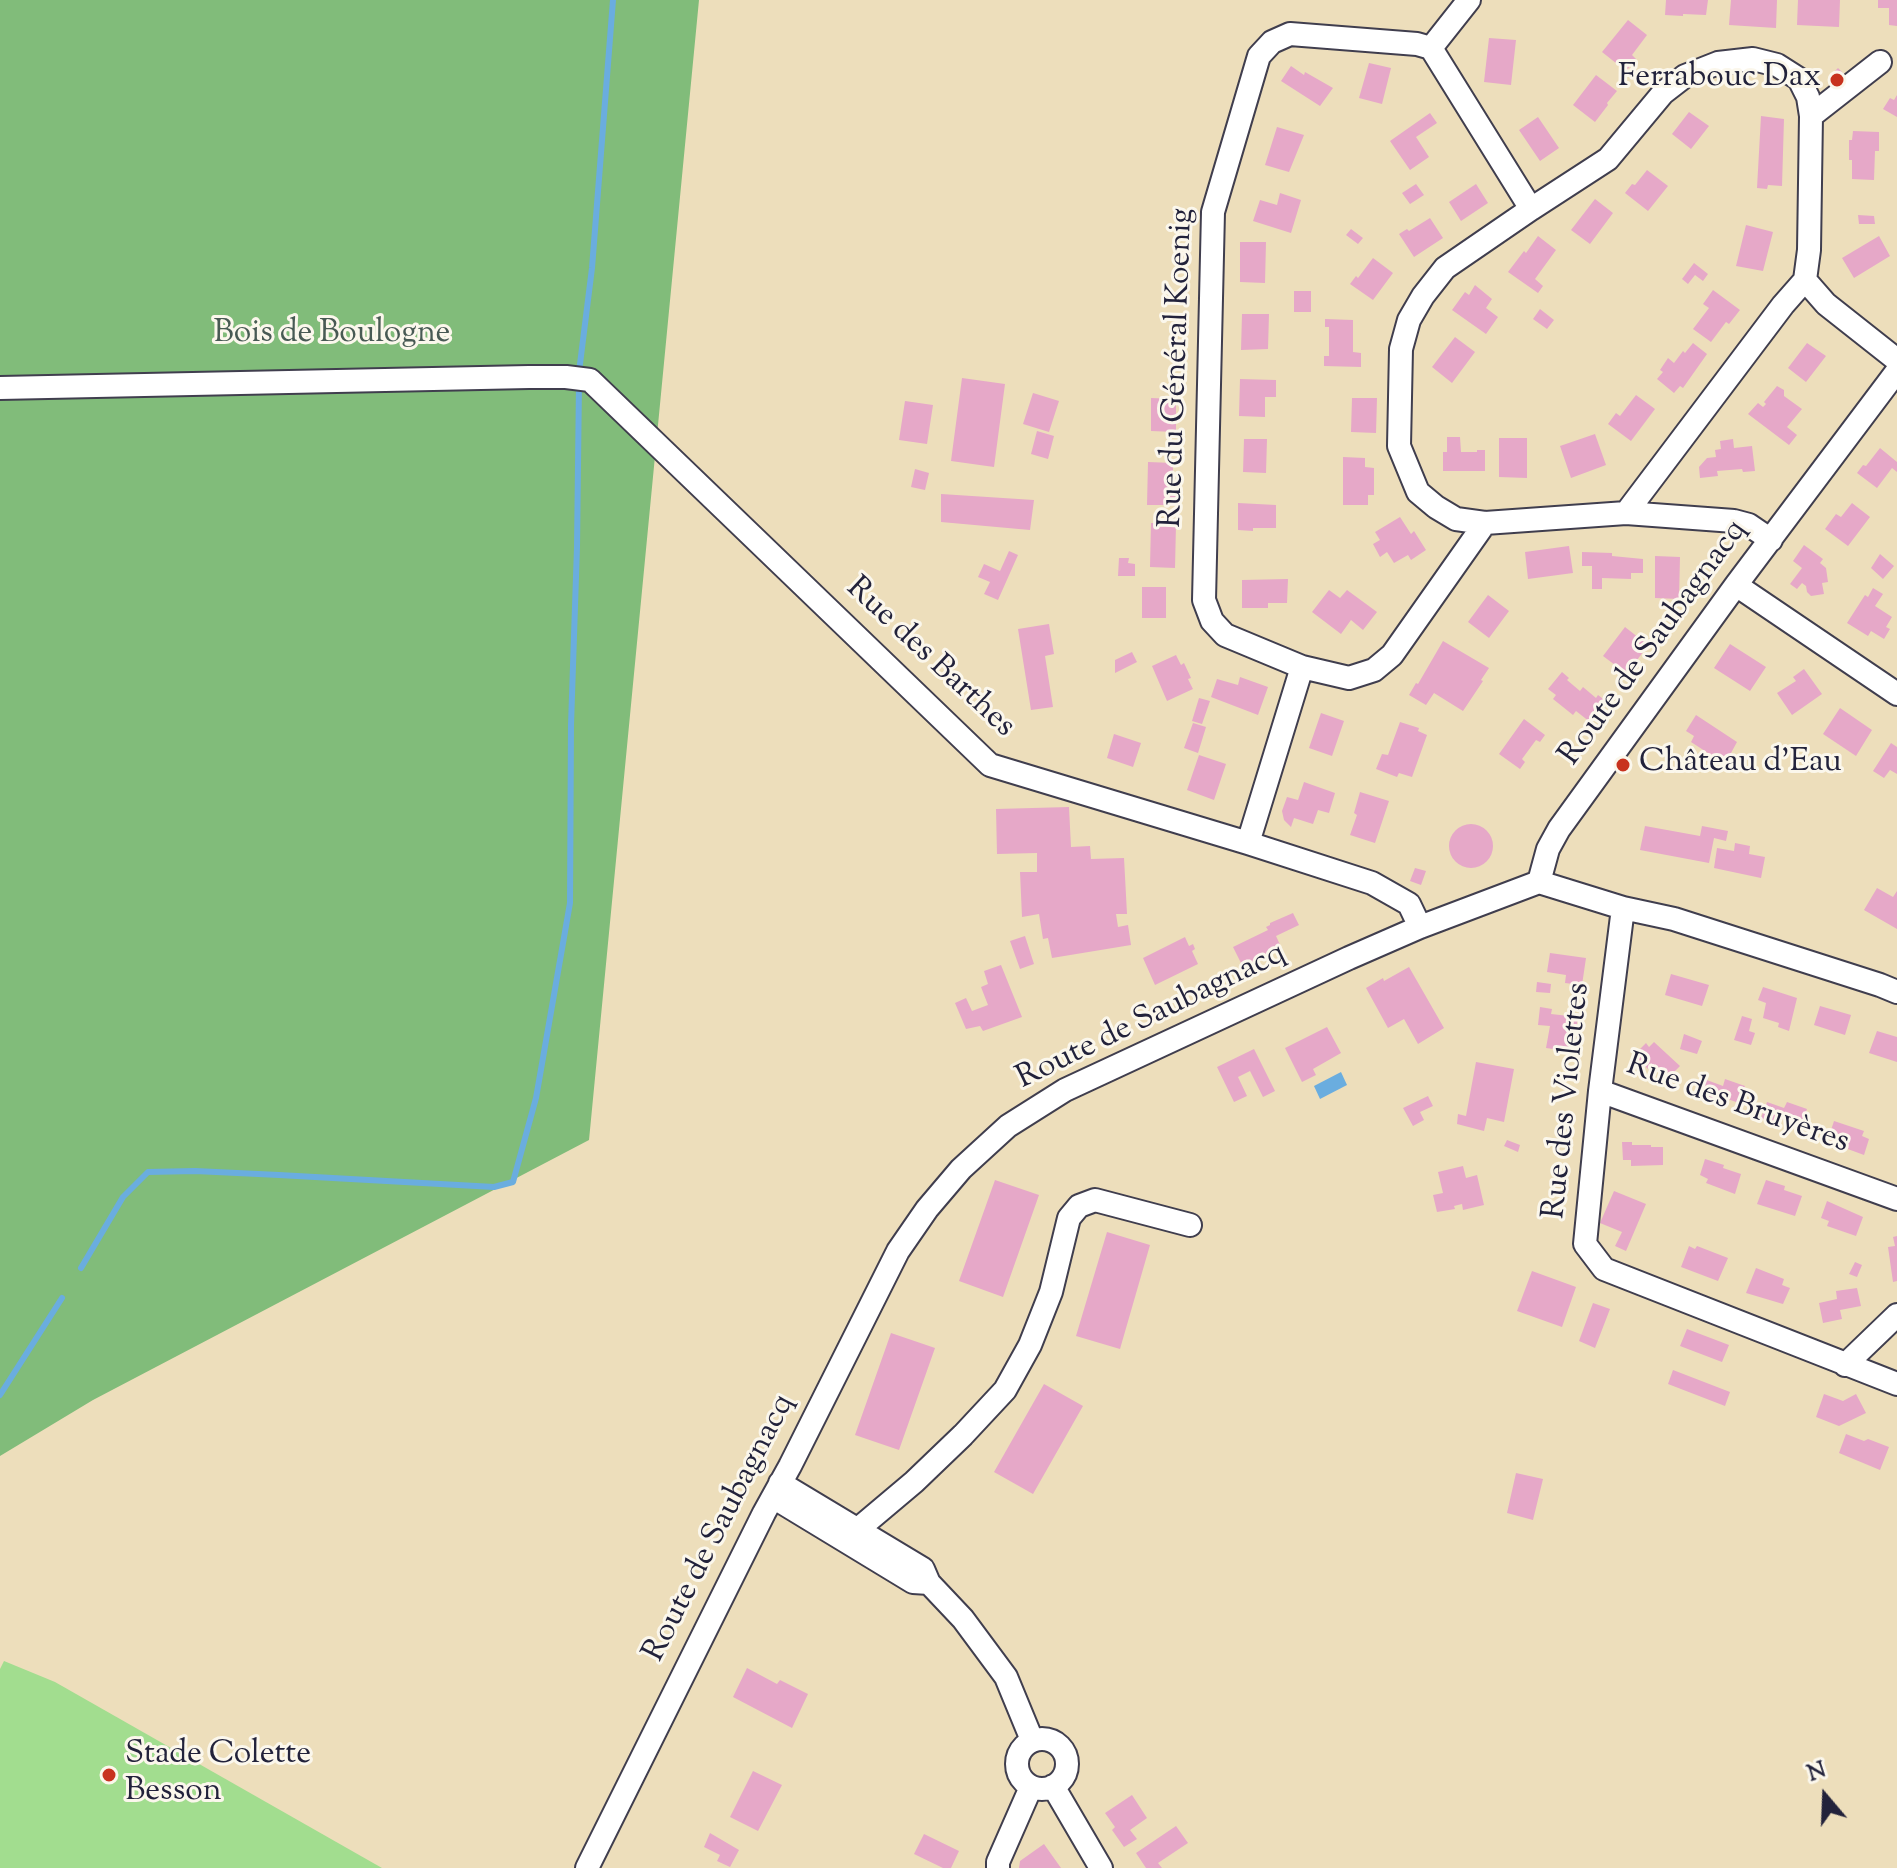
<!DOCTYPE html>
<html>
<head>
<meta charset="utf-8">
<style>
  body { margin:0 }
  #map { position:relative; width:1897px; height:1868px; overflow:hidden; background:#eddebb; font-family:"Sorts Mill Goudy",serif }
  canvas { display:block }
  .north { position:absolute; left:1785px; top:1756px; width:80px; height:80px; -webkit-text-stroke:6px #fbf7ec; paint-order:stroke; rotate:341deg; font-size:22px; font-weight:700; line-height:32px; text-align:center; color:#22223b }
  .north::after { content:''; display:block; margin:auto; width:28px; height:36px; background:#22223b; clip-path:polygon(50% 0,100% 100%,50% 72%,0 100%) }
</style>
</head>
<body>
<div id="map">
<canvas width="1897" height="1868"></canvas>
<div class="north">N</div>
</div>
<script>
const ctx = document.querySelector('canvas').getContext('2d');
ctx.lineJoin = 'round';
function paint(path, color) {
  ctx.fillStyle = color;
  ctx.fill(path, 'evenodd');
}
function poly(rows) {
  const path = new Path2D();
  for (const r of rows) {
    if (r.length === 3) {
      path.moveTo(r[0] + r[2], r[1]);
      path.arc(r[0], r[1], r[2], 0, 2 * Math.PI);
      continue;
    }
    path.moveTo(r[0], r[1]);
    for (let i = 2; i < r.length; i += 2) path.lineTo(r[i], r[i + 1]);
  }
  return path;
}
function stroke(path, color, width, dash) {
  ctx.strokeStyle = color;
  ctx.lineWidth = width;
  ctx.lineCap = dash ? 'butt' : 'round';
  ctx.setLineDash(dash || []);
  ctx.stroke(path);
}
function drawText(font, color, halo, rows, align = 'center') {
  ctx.font = font + ' "Sorts Mill Goudy",serif';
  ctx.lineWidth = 6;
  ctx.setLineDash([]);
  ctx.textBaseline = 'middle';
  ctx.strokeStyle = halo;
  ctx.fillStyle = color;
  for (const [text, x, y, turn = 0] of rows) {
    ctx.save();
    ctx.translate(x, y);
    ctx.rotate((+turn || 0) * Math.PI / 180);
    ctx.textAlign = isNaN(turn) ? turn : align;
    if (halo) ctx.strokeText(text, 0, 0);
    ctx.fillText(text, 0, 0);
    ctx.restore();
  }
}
paint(poly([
  [4,1661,55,1682,382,1868,0,1868,0,1669]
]), '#a2dd8f');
paint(poly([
  [0,0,699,0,589,1140,93,1400,0,1456]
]), '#81bc7a');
paint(poly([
  [1341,1072,1347,1085,1320,1099,1314,1086]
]), '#6aaddf');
stroke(poly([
  [579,372,592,268,613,0],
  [81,1268,123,1197,148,1172,195,1171,279,1175,494,1187,513,1182,536,1098,570,903,571,725,577,547,579,384],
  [0,1395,62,1298]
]), '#6aaddf', 6);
paint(poly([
  [1666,0,1708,0,1706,15,1683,14,1683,16,1665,15],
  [1731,0,1777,0,1776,28,1729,25],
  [1798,0,1840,0,1839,27,1797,25],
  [1878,0,1897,0,1897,26,1889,25,1889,8,1878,8],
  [1628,20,1647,35,1632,55,1636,59,1626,71,1602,52],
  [1489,38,1516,40,1511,85,1484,82],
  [1369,63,1391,68,1382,104,1359,98],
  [1291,66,1304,75,1305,72,1333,88,1320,106,1281,81],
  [1838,68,1846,76,1837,85,1830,76],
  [1596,75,1617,91,1607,103,1608,105,1595,122,1573,105],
  [1897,95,1897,117,1883,109,1890,98,1894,100],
  [1689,112,1709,126,1691,149,1672,134],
  [1430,113,1437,123,1416,137,1429,157,1410,170,1390,141],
  [1761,116,1784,119,1782,186,1768,185,1767,189,1757,188],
  [1538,117,1559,148,1540,161,1519,130],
  [1277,127,1304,135,1289,172,1265,165],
  [1853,131,1879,132,1879,151,1875,151,1874,180,1852,179,1852,160,1849,160,1849,140,1852,140],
  [1647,170,1668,186,1648,211,1625,193,1632,184,1635,185],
  [1416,184,1424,195,1410,204,1402,193],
  [1476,184,1488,203,1461,221,1449,202],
  [1280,193,1301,200,1291,233,1253,221,1260,200,1277,205],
  [1595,199,1613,213,1590,244,1571,230],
  [1858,215,1874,216,1875,224,1859,224],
  [1430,218,1443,238,1414,257,1399,234,1407,229,1409,231],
  [1746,225,1773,232,1763,271,1736,266],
  [1351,229,1363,238,1358,244,1346,235],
  [1538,236,1556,250,1535,279,1543,286,1538,293,1508,272,1524,251,1526,253],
  [1879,236,1890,256,1854,278,1842,258],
  [1240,242,1266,242,1265,283,1240,282],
  [1373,258,1393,273,1373,300,1350,284,1356,276,1358,278],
  [1694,263,1708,274,1703,281,1695,275,1688,284,1682,279],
  [1475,285,1492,299,1486,308,1498,317,1486,334,1452,310,1465,292,1469,295],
  [1713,290,1740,310,1729,324,1726,322,1711,342,1693,329,1709,308,1703,304],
  [1294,291,1311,291,1311,312,1294,312],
  [1540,309,1554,320,1547,329,1533,319],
  [1242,314,1269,314,1268,349,1241,350],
  [1325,319,1353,320,1353,352,1361,353,1361,367,1324,366,1324,356,1329,356,1329,327,1325,327],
  [1455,337,1475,352,1452,383,1432,367],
  [1693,343,1707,354,1683,388,1680,386,1674,393,1657,379,1663,372,1660,370,1668,358,1674,363,1683,351,1685,353],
  [1807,343,1826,356,1806,382,1788,368],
  [962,378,1005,384,994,467,951,461],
  [1240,379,1276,380,1276,397,1265,397,1265,417,1239,416],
  [1777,386,1784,390,1784,396,1802,409,1787,427,1797,435,1789,445,1748,414,1758,403,1763,407,1766,404,1764,402],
  [1033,393,1059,401,1049,432,1023,424],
  [1636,395,1655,409,1631,441,1608,424,1616,413,1620,416],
  [1151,398,1176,399,1176,432,1151,431],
  [1352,398,1377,398,1376,433,1351,432],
  [905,401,933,405,927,444,899,440],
  [1037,431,1054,436,1048,459,1031,454],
  [1595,434,1606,465,1571,478,1560,446],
  [1447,437,1460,437,1461,452,1477,452,1477,450,1485,450,1485,471,1443,471,1443,452,1447,452],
  [1499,438,1527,438,1527,478,1499,477],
  [1244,439,1267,439,1266,473,1243,472],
  [1733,439,1734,448,1752,446,1755,471,1743,472,1742,469,1717,471,1718,476,1700,478,1699,467,1707,458,1716,457,1715,450,1721,449,1720,441],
  [1880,448,1897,462,1897,472,1892,468,1877,488,1857,473,1863,465,1866,466],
  [1343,457,1365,458,1365,467,1374,468,1374,495,1368,495,1368,505,1343,505],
  [1148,462,1173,463,1173,491,1176,492,1175,505,1147,505],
  [915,469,929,473,925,490,911,487],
  [941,494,1034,500,1030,530,941,522],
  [1238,503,1276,505,1276,528,1253,528,1253,531,1238,530],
  [1852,503,1870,517,1848,546,1825,529,1836,514,1841,517],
  [1400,517,1411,534,1414,531,1426,550,1411,560,1408,555,1394,563,1387,552,1380,557,1373,544,1380,540,1375,532],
  [1151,523,1176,524,1175,568,1150,567],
  [1804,545,1823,559,1820,563,1826,568,1828,582,1822,583,1824,594,1811,596,1807,592,1806,586,1802,583,1797,589,1790,584,1802,568,1793,561],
  [1569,546,1573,573,1528,579,1525,552],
  [1009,551,1018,555,998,600,984,594,990,582,978,577,984,564,1000,571],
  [1582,552,1612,553,1612,556,1643,559,1643,573,1631,573,1631,579,1602,578,1602,589,1592,589,1592,566,1582,566],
  [1880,554,1894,566,1883,579,1871,568],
  [1655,556,1680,557,1679,599,1655,598],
  [1119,558,1129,558,1128,563,1135,564,1135,576,1118,576],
  [1288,579,1287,603,1268,603,1268,608,1242,608,1242,580],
  [1142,587,1166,587,1166,618,1142,618],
  [1873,588,1883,594,1875,606,1892,617,1886,627,1890,629,1884,639,1871,631,1868,636,1847,623,1865,595,1868,597],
  [1329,590,1340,598,1347,590,1377,612,1363,630,1351,620,1341,634,1312,612],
  [1488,595,1509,611,1489,638,1468,622],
  [1049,624,1054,654,1045,656,1053,707,1031,710,1018,629],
  [1625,627,1648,645,1627,674,1603,656],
  [1443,641,1489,668,1481,680,1483,681,1463,711,1434,693,1426,705,1409,695,1416,683,1418,684],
  [1730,644,1766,667,1750,691,1714,668],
  [1132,652,1137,662,1115,673,1115,660],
  [1176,655,1181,665,1184,663,1191,678,1188,679,1193,689,1167,701,1152,666],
  [1804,669,1822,694,1792,715,1777,693,1796,681,1793,677],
  [1562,672,1569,678,1567,680,1580,691,1583,687,1596,698,1598,695,1606,701,1590,722,1576,711,1573,715,1553,699,1556,695,1548,689],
  [1240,677,1268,687,1258,715,1211,697,1217,679,1238,685],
  [1199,698,1210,701,1202,724,1192,721],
  [1840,708,1872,730,1856,756,1823,734],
  [1321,713,1344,721,1332,756,1309,748],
  [1696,715,1737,742,1725,764,1691,742,1694,736,1686,731],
  [1524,719,1545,735,1540,742,1536,740,1522,759,1525,762,1520,769,1499,754],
  [1400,722,1419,728,1418,731,1427,735,1412,777,1399,773,1397,777,1376,769,1382,754,1388,755],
  [1193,723,1206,727,1198,753,1184,748],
  [1114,734,1141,743,1133,767,1107,758],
  [1891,743,1897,747,1897,774,1890,770,1884,778,1873,771],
  [1199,755,1226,764,1214,800,1187,790],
  [1304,782,1335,793,1329,813,1318,810,1313,824,1294,818,1291,827,1284,820,1282,811,1287,797,1298,800],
  [1360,792,1389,801,1375,843,1350,835,1357,815,1354,813],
  [1069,807,1071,847,1090,846,1091,859,1124,858,1127,914,1116,914,1118,927,1128,925,1131,945,1052,958,1048,938,1043,939,1039,914,1022,917,1020,872,1037,872,1037,853,997,854,996,809],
  [1471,846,22],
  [1645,826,1700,836,1702,826,1728,831,1726,841,1714,838,1709,863,1640,850],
  [1735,843,1750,846,1749,854,1765,857,1761,878,1714,868,1717,848,1734,851],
  [1415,868,1426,871,1421,885,1410,881],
  [1877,888,1893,897,1897,891,1897,929,1864,910],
  [1293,913,1299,925,1276,936,1282,949,1243,967,1233,947,1268,930,1266,927,1270,925,1270,923],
  [1025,936,1034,964,1020,969,1010,941],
  [1185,937,1189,946,1193,944,1195,949,1192,951,1198,964,1155,985,1143,958],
  [1550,953,1586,958,1582,985,1565,983,1566,975,1547,972],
  [1001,965,1022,1017,983,1031,980,1026,966,1029,955,1003,966,998,972,1011,988,1005,981,987,988,984,984,971],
  [1409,967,1444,1028,1418,1044,1404,1019,1388,1028,1366,988,1383,978,1384,981],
  [1671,974,1709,985,1702,1006,1665,995],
  [1537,982,1551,984,1550,993,1536,992],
  [1763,987,1797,998,1789,1031,1778,1027,1779,1023,1763,1018,1766,1003,1758,1000],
  [1820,1006,1851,1015,1845,1035,1814,1025],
  [1540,1007,1552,1009,1551,1014,1578,1017,1575,1038,1570,1038,1568,1051,1546,1048,1550,1026,1538,1025],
  [1742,1016,1752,1019,1749,1031,1755,1033,1751,1045,1734,1040],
  [1327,1027,1341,1053,1313,1069,1316,1075,1302,1082,1285,1048],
  [1877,1031,1897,1037,1897,1062,1869,1053],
  [1684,1034,1702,1041,1697,1054,1680,1049],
  [1654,1042,1680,1066,1666,1080,1652,1065,1648,1069,1634,1055,1646,1043,1649,1047],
  [1254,1049,1275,1091,1263,1097,1250,1071,1238,1077,1247,1096,1234,1102,1217,1067],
  [1476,1062,1514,1069,1504,1122,1487,1118,1484,1131,1457,1124,1458,1114,1466,1116],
  [1704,1079,1723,1086,1725,1079,1745,1086,1739,1103,1719,1096,1717,1103,1698,1096],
  [1428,1096,1433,1106,1420,1112,1424,1120,1413,1126,1403,1108],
  [1767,1102,1784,1108,1787,1102,1807,1109,1801,1125,1782,1119,1779,1125,1761,1118],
  [1834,1121,1864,1131,1862,1136,1869,1139,1864,1155,1845,1148,1846,1146,1828,1139],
  [1507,1140,1520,1145,1518,1152,1504,1146],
  [1622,1142,1632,1142,1632,1145,1651,1145,1651,1147,1663,1147,1663,1165,1631,1166,1631,1160,1623,1160],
  [1705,1159,1724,1165,1723,1168,1741,1174,1735,1194,1706,1183,1708,1179,1700,1175],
  [1463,1166,1466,1178,1477,1175,1484,1205,1463,1210,1462,1204,1454,1206,1455,1209,1437,1212,1433,1195,1443,1193,1438,1172],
  [995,1180,1039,1195,1003,1297,959,1281],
  [1766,1180,1785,1186,1784,1190,1802,1196,1795,1216,1757,1204],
  [1614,1191,1646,1204,1626,1251,1615,1246,1622,1232,1600,1223],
  [1827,1201,1863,1217,1856,1236,1827,1226,1829,1221,1821,1218],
  [1107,1232,1150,1245,1120,1349,1076,1336],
  [1897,1236,1897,1281,1893,1282,1888,1247,1895,1246,1893,1237],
  [1689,1246,1695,1249,1697,1246,1728,1258,1718,1281,1681,1267],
  [1855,1262,1862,1265,1857,1277,1849,1274],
  [1756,1268,1784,1279,1782,1285,1790,1288,1783,1304,1746,1293],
  [1532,1271,1576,1287,1562,1327,1517,1311],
  [1857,1288,1861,1306,1840,1310,1842,1319,1823,1323,1819,1303,1837,1299,1836,1291],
  [1593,1303,1610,1309,1595,1348,1579,1341],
  [1687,1329,1729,1345,1722,1362,1680,1346],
  [891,1333,935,1348,899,1450,855,1435],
  [1673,1370,1730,1392,1725,1406,1668,1384],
  [1044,1384,1083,1406,1033,1494,994,1472],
  [1824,1394,1843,1401,1856,1394,1866,1413,1839,1426,1816,1417],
  [1846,1434,1864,1441,1868,1439,1889,1447,1880,1470,1839,1453],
  [1516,1473,1543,1479,1533,1520,1507,1513],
  [747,1668,777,1684,780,1680,808,1694,792,1728,733,1697],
  [753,1771,782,1785,758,1831,730,1817],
  [1132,1795,1147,1818,1130,1830,1137,1839,1124,1847,1112,1830,1115,1827,1105,1813],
  [1176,1826,1188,1843,1158,1863,1162,1868,1146,1868,1136,1853],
  [710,1833,739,1850,730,1867,717,1861,720,1855,704,1847],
  [924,1834,959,1851,951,1868,943,1868,914,1854],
  [1044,1844,1061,1868,1019,1868,1020,1861]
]), '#e6a8c8');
const minor = poly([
  [1469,0,1431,48,1531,209],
  [1431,48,1417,44,1290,34,1272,42,1259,56,1213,212,1204,600,1212,621,1225,635,1302,667,1349,678,1374,670,1392,655,1485,523],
  [1805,280,1809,250,1811,116],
  [0,388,529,377,566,377,590,380,990,765,1248,843,1372,883,1409,904,1420,927],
  [1626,513,1783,305,1805,280,1826,304,1897,360],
  [1771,540,1749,525,1734,521,1626,513,1485,523,1456,519,1436,507,1418,492,1399,446,1401,349,1409,320,1423,296,1445,268,1531,209,1608,159,1663,93,1685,76,1718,63,1753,59,1777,65,1799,79,1808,97,1811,116,1880,62],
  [1736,585,1897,694],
  [1248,843,1302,667],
  [1539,882,1623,908,1674,919,1880,985,1897,992],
  [1623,908,1600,1091,1585,1244,1604,1269,1897,1384],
  [1600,1091,1897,1199],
  [1845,1365,1897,1315],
  [780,1483,923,1569,929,1583,963,1619,1006,1677,1032,1740],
  [773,1497,913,1582,929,1583],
  [857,1530,914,1482,963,1435,1005,1390,1030,1345,1051,1292,1069,1218,1079,1206,1095,1200,1190,1225],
  [1042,1764,25],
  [1053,1786,1101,1868],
  [587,1868,764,1513,790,1466,898,1251,927,1209,961,1169,1008,1126,1065,1090,1349,958,1420,927,1539,882,1548,849,1559,829,1736,585,1897,371],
  [998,1868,998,1862,1031,1787]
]);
stroke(minor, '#403e4e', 26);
stroke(minor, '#fff', 22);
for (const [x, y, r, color] of [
  [1837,80,8,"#c8321e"],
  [1623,765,8,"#c8321e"],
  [109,1775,8,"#c8321e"]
]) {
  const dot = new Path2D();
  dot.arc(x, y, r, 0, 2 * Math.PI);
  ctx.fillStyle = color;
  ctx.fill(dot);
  stroke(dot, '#fbf7ec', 3);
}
drawText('32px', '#22223b', '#fbf7ec', [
  ["Ferrabouc Dax",1821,80,"right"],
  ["Château d'Eau",1639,765],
  ["Stade Colette",125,1757],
  ["Besson",125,1794]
], 'left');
drawText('32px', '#485a54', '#fbf7ec', [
  ["Bois de Boulogne",332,336]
]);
drawText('32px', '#22223b', '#fbf7ec', [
  ["Rue du Général Koenig",1179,368,-88],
  ["Route de Saubagnacq",1655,644,-54],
  ["Rue des Barthes",929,659,43],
  ["Route de Saubagnacq",1152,1018,-26],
  ["Rue des Violettes",1569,1101,-84],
  ["Rue des Bruyères",1737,1106,20],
  ["Route de Saubagnacq",721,1529,-63]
]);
</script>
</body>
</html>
